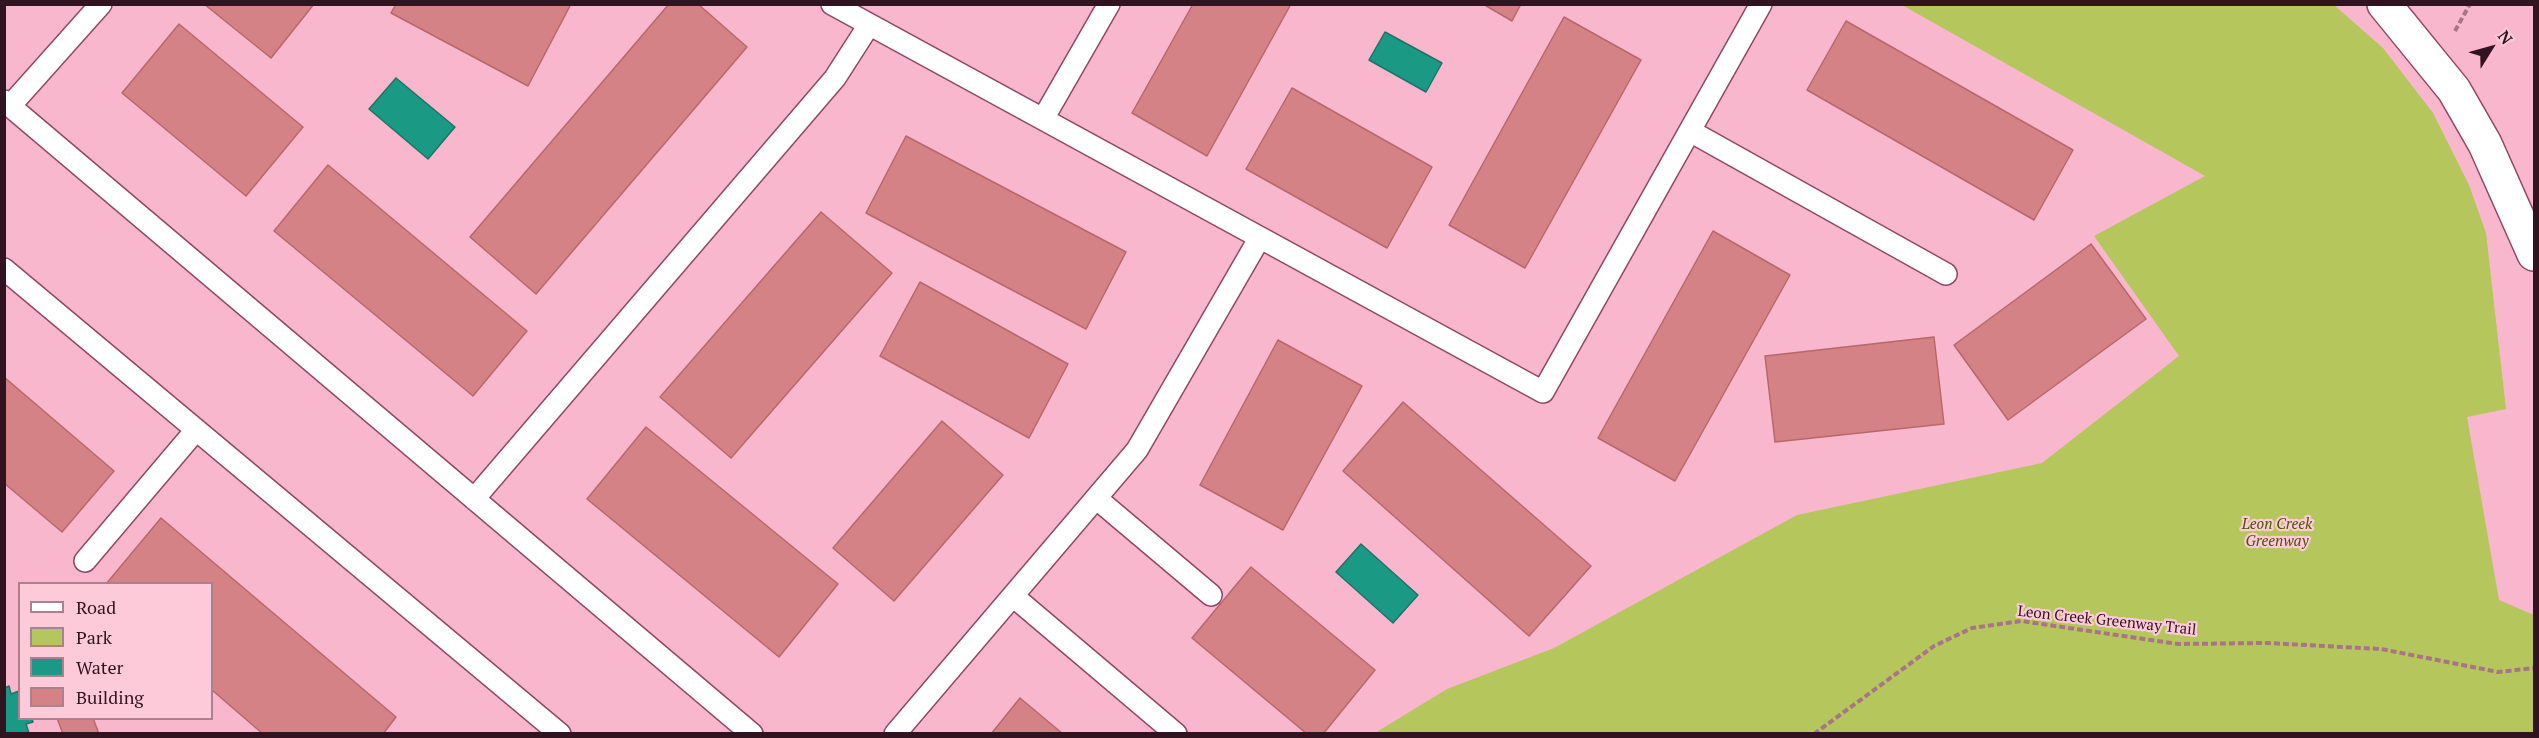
<!DOCTYPE html>
<html>
<head>
<meta charset="utf-8">
<style>
  body { margin:0 }
  #map { position:relative; width:2539px; height:738px; overflow:hidden; background:#f9b7cd; font-family:"PT Serif",serif }
  canvas { display:block }
  .frame { position:absolute; inset:0; border:6px solid #31141f; pointer-events:none }
  .legend { position:absolute; left:18px; top:582px; width:195px; height:138px; box-sizing:border-box; background:#fdcada; border:2px solid #ab818f; margin:0; padding:8px 10px; list-style:none; font-size:18px; color:#31141f }
  .legend li { display:flex; align-items:center; gap:12px; height:30px }
  .legend b { width:30px; border:2px solid #ab818f }
  .north { position:absolute; left:2461px; top:18px; width:60px; height:60px; -webkit-text-stroke:4px #fdcada; paint-order:stroke; rotate:53deg; font-size:16px; font-weight:700; line-height:24px; text-align:center; color:#31141f }
  .north::after { content:''; display:block; margin:auto; width:21px; height:27px; background:#31141f; clip-path:polygon(50% 0,100% 100%,50% 72%,0 100%) }
</style>
</head>
<body>
<div id="map">
<canvas width="2539" height="738"></canvas>
<div class="frame"></div>
<ul class="legend">
<li><b style="height:8px;background:#fff"></b>Road</li>
<li><b style="height:16px;background:#b5c65c"></b>Park</li>
<li><b style="height:16px;background:#1a9a84"></b>Water</li>
<li><b style="height:16px;background:#d48285"></b>Building</li>
</ul>
<div class="north">N</div>
</div>
<script>
const ctx = document.querySelector('canvas').getContext('2d');
ctx.lineJoin = 'round';
function paint(path, color) {
  ctx.fillStyle = color;
  ctx.fill(path, 'evenodd');
}
function poly(rows) {
  const path = new Path2D();
  for (const r of rows) {
    path.moveTo(r[0], r[1]);
    for (let i = 2; i < r.length; i += 2) path.lineTo(r[i], r[i + 1]);
  }
  return path;
}
function stroke(path, color, width, dash) {
  ctx.strokeStyle = color;
  ctx.lineWidth = width;
  ctx.lineCap = dash ? 'butt' : 'round';
  ctx.setLineDash(dash || []);
  ctx.stroke(path);
}
function drawText(font, color, halo, rows, align = 'center') {
  ctx.font = font + ' "PT Serif",serif';
  ctx.lineWidth = 4.5;
  ctx.setLineDash([]);
  ctx.textBaseline = 'middle';
  ctx.strokeStyle = halo;
  ctx.fillStyle = color;
  for (const [text, x, y, turn = 0] of rows) {
    ctx.save();
    ctx.translate(x, y);
    ctx.rotate((+turn || 0) * Math.PI / 180);
    ctx.textAlign = isNaN(turn) ? turn : align;
    if (halo) ctx.strokeText(text, 0, 0);
    ctx.fillText(text, 0, 0);
    ctx.restore();
  }
}
paint(poly([
  [1902,5,2334,5,2383,48,2433,113,2469,185,2486,233,2506,409,2467,417,2499,600,2534,615,2534,733,1375,733,1447,689,1554,648,1797,515,2042,463,2179,356,2094,236,2205,176]
]), '#b5c65c');
const water = poly([
  [1385,32,1442,63,1426,92,1369,60,1385,32],
  [396,78,455,127,428,159,369,109,396,78],
  [1361,544,1418,595,1393,623,1336,572,1361,544],
  [9,686,11,694,19,691,20,718,32,719,33,722,26,724,29,733,5,733,5,688,9,686]
]);
paint(water, '#1a9a84');
stroke(water, '#217266', 1.5);
const building = poly([
  [204,4,314,4,271,58,204,4],
  [396,4,571,4,528,86,391,13,396,4],
  [669,4,698,4,747,47,536,294,470,237,669,4],
  [1193,4,1291,4,1207,156,1132,113,1193,4],
  [1483,4,1521,4,1512,21,1483,4],
  [1564,17,1641,60,1525,268,1449,225,1564,17],
  [1846,21,2073,150,2034,220,1807,90,1846,21],
  [179,24,303,127,246,196,122,93,179,24],
  [1292,88,1432,167,1387,248,1246,169,1292,88],
  [906,136,1126,252,1086,329,866,213,906,136],
  [328,165,527,331,473,396,274,231,328,165],
  [821,212,892,273,731,458,660,397,821,212],
  [1713,231,1790,275,1675,481,1598,438,1713,231],
  [2091,244,2146,319,2008,420,1954,345,2091,244],
  [920,282,1068,364,1029,438,880,356,920,282],
  [1934,337,1944,424,1775,442,1765,356,1934,337],
  [1278,340,1362,386,1283,530,1200,485,1278,340],
  [4,377,114,471,62,532,4,483,4,377],
  [1403,402,1591,566,1529,636,1343,471,1403,402],
  [942,421,1003,475,894,601,833,548,942,421],
  [646,427,838,584,779,657,587,499,646,427],
  [161,518,396,717,383,734,263,734,212,690,212,584,106,584,161,518],
  [1251,567,1375,670,1323,734,1307,734,1192,638,1251,567],
  [1020,698,1063,734,991,734,1020,698],
  [57,718,93,718,99,734,63,734,57,718]
]);
paint(building, '#d48285');
stroke(building, '#b7686c', 1.5);
const lane = poly([
  [832,4,1543,392,1761,4],
  [4,101,752,734],
  [10,106,101,4],
  [1043,119,1109,4],
  [1690,131,1946,274],
  [4,269,560,734],
  [1096,498,1211,595],
  [474,499,835,78,869,25],
  [85,561,196,430],
  [1013,596,1176,734],
  [895,734,1137,450,1259,239]
]);
const primary = poly([
  [2384,4,2454,90,2485,144,2534,254]
]);
stroke(lane, '#904864', 24);
stroke(primary, '#904864', 36);
stroke(poly([
  [2455,31,2470,4],
  [1814,734,1934,646,1972,628,2021,621,2178,644,2267,643,2381,649,2498,672,2534,668]
]), '#a87587', 4, [6, 3]);
stroke(lane, '#fff', 21);
stroke(primary, '#fff', 33);
drawText('italic 15px', '#4a5400', '#fdcada', [
  ["Leon Creek",2277,525],
  ["Greenway",2277,542]
]);
drawText('15px', '#31141f', '#fdcada', [
  ["Leon Creek Greenway Trail",2107,621,6]
]);
</script>
</body>
</html>
